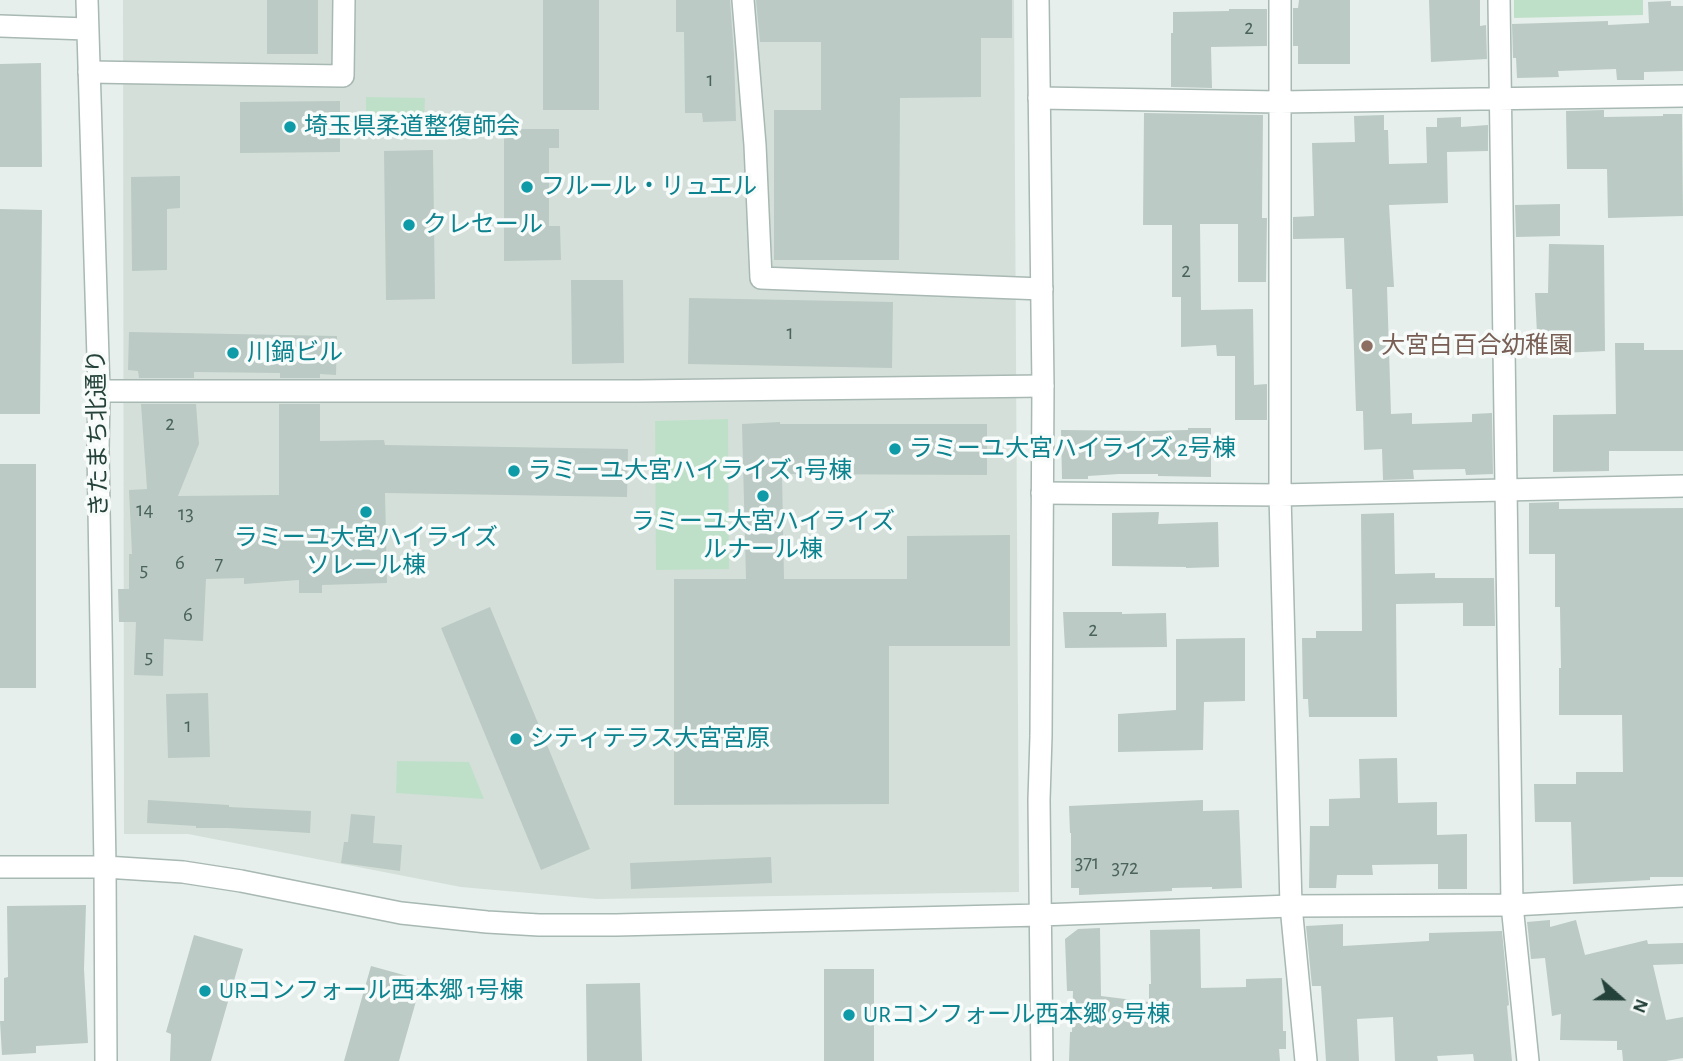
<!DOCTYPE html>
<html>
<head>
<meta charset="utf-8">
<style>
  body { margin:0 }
  #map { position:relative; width:1683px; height:1061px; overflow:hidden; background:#e6efeb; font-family:"Alegreya Sans",sans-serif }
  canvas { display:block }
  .north { position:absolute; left:1585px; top:963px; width:70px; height:70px; -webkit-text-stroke:5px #f7fbf9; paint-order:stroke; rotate:111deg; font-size:19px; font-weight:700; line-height:28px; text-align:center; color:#24423a }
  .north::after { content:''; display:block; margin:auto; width:24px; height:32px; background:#24423a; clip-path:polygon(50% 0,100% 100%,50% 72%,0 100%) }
</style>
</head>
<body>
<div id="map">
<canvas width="1683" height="1061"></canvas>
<div class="north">N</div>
</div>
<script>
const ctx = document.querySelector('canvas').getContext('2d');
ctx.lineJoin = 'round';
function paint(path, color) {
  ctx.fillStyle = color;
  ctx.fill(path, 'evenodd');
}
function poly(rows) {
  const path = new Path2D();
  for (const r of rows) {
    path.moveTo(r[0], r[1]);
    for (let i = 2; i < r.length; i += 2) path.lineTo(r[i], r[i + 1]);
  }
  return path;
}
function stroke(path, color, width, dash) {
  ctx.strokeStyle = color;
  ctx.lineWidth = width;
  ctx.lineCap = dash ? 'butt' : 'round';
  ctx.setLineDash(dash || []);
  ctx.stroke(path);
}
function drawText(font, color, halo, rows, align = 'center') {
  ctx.font = font + ' "Alegreya Sans","Noto Sans JP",sans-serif';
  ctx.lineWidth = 7;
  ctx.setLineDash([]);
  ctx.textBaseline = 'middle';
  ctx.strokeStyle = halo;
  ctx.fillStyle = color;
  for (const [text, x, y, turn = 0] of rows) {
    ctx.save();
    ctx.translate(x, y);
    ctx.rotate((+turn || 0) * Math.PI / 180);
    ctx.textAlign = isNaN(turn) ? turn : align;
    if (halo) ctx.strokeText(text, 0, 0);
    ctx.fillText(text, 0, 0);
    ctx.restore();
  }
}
paint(poly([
  [123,0,1014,0,1019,892,597,899,461,887,188,834,124,834]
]), '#d4dfda');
paint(poly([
  [1514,0,1643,0,1643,15,1514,18],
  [366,97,425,98,424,121,366,119],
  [728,419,729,569,656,570,655,421],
  [397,761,469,762,484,799,396,793]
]), '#bfe0c8');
paint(poly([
  [267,0,318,0,318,54,267,54],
  [543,0,599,0,599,110,543,110],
  [676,0,730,0,734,55,736,121,703,122,702,113,685,113,684,32,676,32],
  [756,0,1012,0,1012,38,981,38,981,97,900,98,899,260,774,260,774,110,821,110,821,42,760,42],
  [1299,0,1350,0,1350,64,1298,64,1298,46,1293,46,1293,8,1298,8],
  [1429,0,1480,0,1480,26,1486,25,1487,59,1431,62],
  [1671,1,1671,6,1683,6,1683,71,1644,72,1644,80,1617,80,1616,69,1558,71,1559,77,1517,78,1516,58,1513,58,1512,24,1608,21,1608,25,1649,23,1648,2],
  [1229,9,1267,9,1267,46,1211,47,1212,88,1171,87,1171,33,1173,33,1173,12,1229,11],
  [41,63,42,167,0,167,0,64],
  [340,101,340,152,240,153,240,102],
  [1604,110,1604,117,1663,116,1663,114,1682,114,1683,216,1608,218,1607,169,1567,169,1566,111],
  [1144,113,1263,115,1262,218,1267,218,1266,282,1238,282,1238,224,1200,224,1201,310,1253,309,1254,385,1267,384,1267,420,1235,420,1235,356,1217,356,1216,345,1181,347,1181,297,1172,297,1172,225,1143,225],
  [1384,115,1384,130,1388,130,1389,164,1427,163,1426,127,1437,127,1437,118,1461,117,1461,127,1488,125,1488,151,1447,152,1448,203,1389,205,1394,287,1387,287,1391,414,1412,413,1412,424,1472,422,1472,414,1492,413,1493,474,1466,475,1465,469,1413,470,1414,479,1383,480,1382,449,1364,450,1363,411,1356,411,1352,289,1346,289,1344,238,1293,239,1293,217,1314,216,1312,143,1355,142,1354,116],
  [504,129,559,129,559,148,549,148,549,226,560,226,561,260,504,261],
  [433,150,435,299,386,300,384,151],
  [180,176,180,208,167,209,167,270,132,271,131,177],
  [1560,204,1560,236,1516,237,1515,205],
  [0,209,42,210,40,414,0,414],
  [1549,244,1604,245,1605,351,1538,354,1535,293,1548,293],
  [571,280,623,280,624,363,572,364],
  [689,298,893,302,892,368,688,364],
  [129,332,337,336,336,375,320,374,320,378,280,378,280,373,194,372,194,378,139,378,138,371,128,370],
  [1615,343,1644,343,1644,350,1683,350,1683,451,1609,451,1609,471,1553,472,1553,415,1616,414],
  [141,404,196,404,199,444,178,496,279,495,279,404,320,404,320,441,384,440,385,445,628,449,627,497,385,493,387,583,322,585,322,593,299,593,299,580,244,584,244,578,206,579,203,641,164,639,163,676,134,675,136,622,119,622,118,589,129,589,129,554,132,554,129,490,147,489],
  [780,422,780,424,987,424,987,475,782,474,784,579,907,579,907,536,1010,535,1010,646,889,646,889,804,674,805,674,579,746,579,742,424],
  [1188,428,1211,428,1211,477,1158,476,1158,474,1119,474,1088,476,1088,479,1062,479,1061,430,1149,431,1188,430],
  [0,464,36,464,36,688,0,688],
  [1559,502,1559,509,1683,508,1683,877,1650,877,1650,880,1573,884,1571,822,1535,822,1534,784,1576,784,1576,772,1623,772,1622,715,1559,715,1559,668,1561,668,1560,607,1555,607,1555,554,1529,554,1529,503],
  [1159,512,1158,524,1218,522,1219,567,1186,568,1186,567,1112,566,1112,513],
  [1394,513,1395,574,1435,573,1435,578,1494,578,1495,626,1463,626,1463,603,1396,604,1397,717,1309,717,1308,699,1303,699,1302,638,1316,638,1316,631,1362,631,1361,514],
  [490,607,590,849,541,870,441,628],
  [1063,612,1122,612,1122,614,1166,613,1167,647,1065,648],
  [1245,638,1245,701,1204,702,1203,750,1118,752,1118,714,1176,710,1176,639],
  [208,693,210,757,168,758,166,694],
  [1397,758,1398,803,1437,802,1437,835,1467,834,1467,889,1438,889,1438,864,1372,865,1373,875,1337,875,1336,888,1309,888,1310,826,1329,826,1329,799,1360,798,1359,759],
  [148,800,229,805,229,807,311,811,310,833,228,828,196,828,196,826,147,823],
  [1203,800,1203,811,1239,810,1242,888,1212,889,1212,887,1172,888,1172,891,1079,895,1079,888,1071,888,1071,833,1070,833,1069,806],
  [351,814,375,816,373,843,402,845,400,871,341,863,344,842,348,842],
  [771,857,772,883,631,889,630,863],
  [86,905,84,969,88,1043,36,1046,36,1053,2,1055,0,1021,4,1021,4,978,8,977,7,906],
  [1550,920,1550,927,1576,920,1585,955,1647,940,1648,944,1683,943,1683,964,1653,965,1666,1020,1683,1017,1683,1058,1666,1061,1623,1061,1622,1050,1617,1050,1617,1041,1560,1040,1561,1014,1552,1016,1545,958,1531,959,1528,930,1527,922],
  [1343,924,1343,946,1429,941,1429,933,1502,931,1509,1005,1507,1006,1512,1061,1474,1061,1473,1054,1437,1056,1438,1061,1395,1061,1393,1017,1357,1019,1359,1061,1326,1061,1321,986,1312,986,1306,926],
  [1100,928,1101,996,1149,1002,1149,984,1151,984,1150,930,1200,929,1201,988,1246,987,1246,979,1282,978,1283,1031,1286,1031,1286,1049,1279,1049,1280,1061,1069,1061,1070,1032,1072,1032,1073,991,1067,991,1065,939,1078,929],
  [194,935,243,949,211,1061,170,1061,171,1034,166,1032],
  [371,966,422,980,399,1061,344,1061],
  [824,969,874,969,874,1061,824,1061],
  [640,983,642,1061,587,1061,586,984]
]), '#bbcac4');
const minor = poly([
  [743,0,755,145,761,278,1042,289],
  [1280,0,1280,495,1291,906,1306,1061],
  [1499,0,1512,905,1528,1061],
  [89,72,343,76,344,0],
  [1039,98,1279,102,1683,96],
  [99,391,638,391,1043,386],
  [1042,493,1280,495,1683,486]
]);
const tertiary = poly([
  [87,0,99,391,98,450,105,867,106,1061],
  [1038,0,1043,386,1041,736,1039,800,1042,1061],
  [0,26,87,29],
  [0,867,105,867,183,872,241,881,401,913,487,922,539,925,616,925,1040,915,1291,906,1512,905,1683,896]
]);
stroke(minor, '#a8b8b2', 24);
stroke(tertiary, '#a8b8b2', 24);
stroke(minor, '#fff', 21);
stroke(tertiary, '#fff', 21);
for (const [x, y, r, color] of [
  [290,127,7,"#0f9aa8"],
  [527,187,7,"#0f9aa8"],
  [409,225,7,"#0f9aa8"],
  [1367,346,7,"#8d6e63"],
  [233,353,7,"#0f9aa8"],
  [895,449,7,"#0f9aa8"],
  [514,471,7,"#0f9aa8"],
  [763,496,7,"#0f9aa8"],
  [366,512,7,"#0f9aa8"],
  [516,739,7,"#0f9aa8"],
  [205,991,7,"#0f9aa8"],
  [849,1015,7,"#0f9aa8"]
]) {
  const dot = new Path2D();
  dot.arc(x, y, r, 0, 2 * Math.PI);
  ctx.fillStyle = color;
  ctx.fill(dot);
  stroke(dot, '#f7fbf9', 2.5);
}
drawText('21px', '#4a645c', null, [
  ["2",1249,28],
  ["1",710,80],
  ["2",1186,271],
  ["1",790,333],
  ["2",170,424],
  ["14",145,510],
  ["13",186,514],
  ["6",180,563],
  ["7",219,564],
  ["5",144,570],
  ["6",188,615],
  ["2",1093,630],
  ["5",149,657],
  ["1",188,726],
  ["371",1087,863],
  ["372",1125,868]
]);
drawText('24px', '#0d838f', '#f7fbf9', [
  ["埼玉県柔道整復師会",304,127],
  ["フルール・リュエル",541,187],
  ["クレセール",423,225],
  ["川鍋ビル",247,353],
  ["ラミーユ大宮ハイライズ 2号棟",909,449],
  ["ラミーユ大宮ハイライズ 1号棟",528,471],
  ["ラミーユ大宮ハイライズ",763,522,"center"],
  ["ルナール棟",763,550,"center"],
  ["ラミーユ大宮ハイライズ",366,538,"center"],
  ["ソレール棟",366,566,"center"],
  ["シティテラス大宮宮原",530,739],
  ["URコンフォール西本郷 1号棟",219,991],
  ["URコンフォール西本郷 9号棟",863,1015]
], 'left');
drawText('24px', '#785e54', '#f7fbf9', [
  ["大宮白百合幼稚園",1381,346]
], 'left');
drawText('24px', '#24423a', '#f7fbf9', [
  ["きたまち北通り",98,433,-91]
]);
</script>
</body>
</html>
